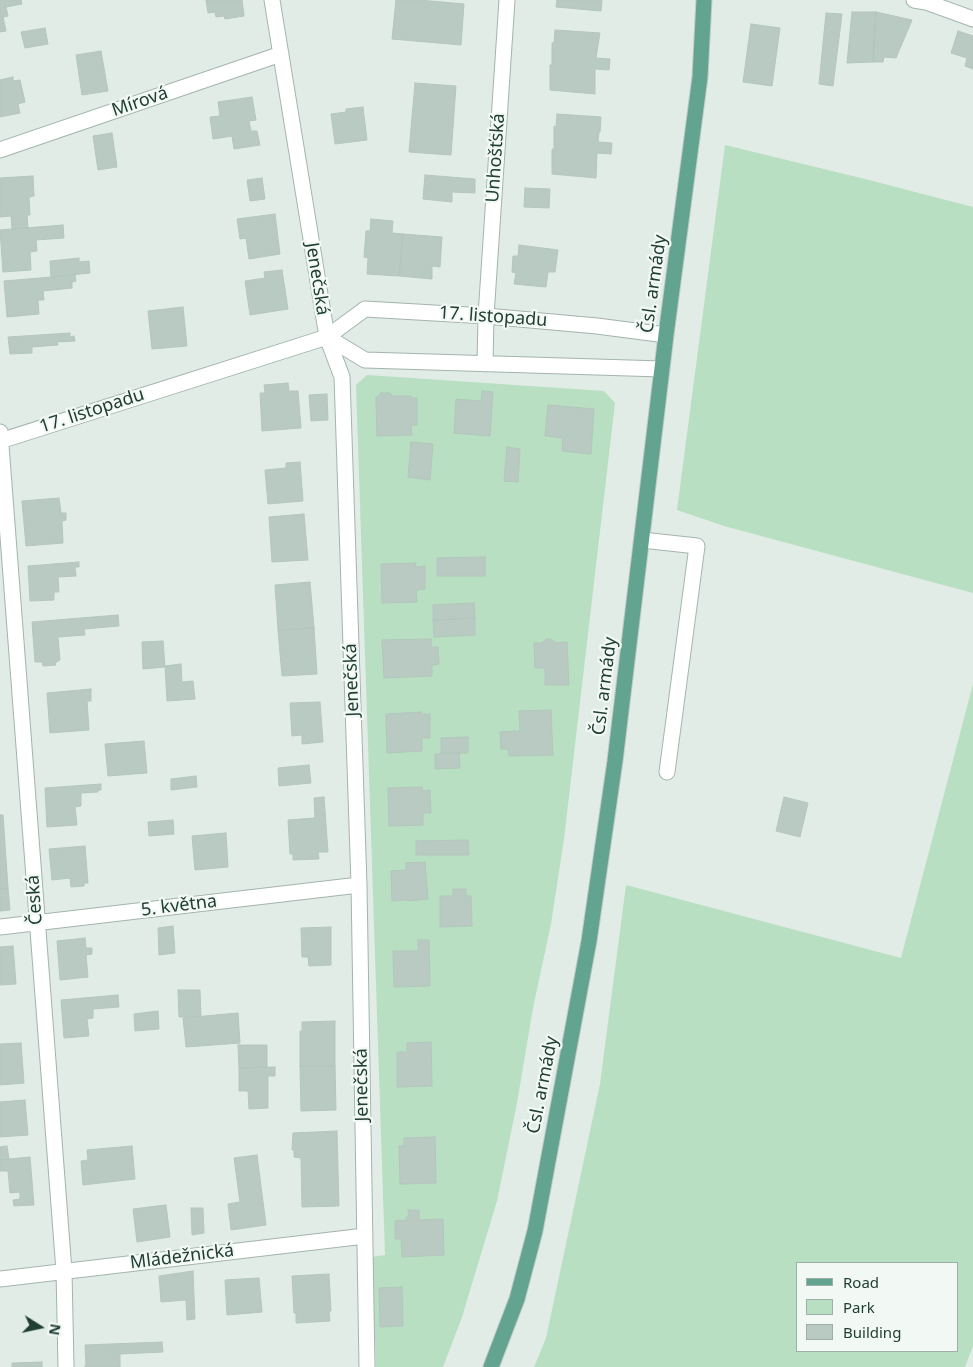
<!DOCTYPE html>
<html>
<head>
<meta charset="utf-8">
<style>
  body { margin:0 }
  #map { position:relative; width:973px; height:1367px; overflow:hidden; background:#e1ece7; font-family:"Noto Sans",sans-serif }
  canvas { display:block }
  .legend { position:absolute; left:796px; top:1262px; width:162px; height:90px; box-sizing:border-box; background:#f2f9f5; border:1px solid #9eaea8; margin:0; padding:6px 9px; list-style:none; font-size:15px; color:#203e34 }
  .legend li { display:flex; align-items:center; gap:10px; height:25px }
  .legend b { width:25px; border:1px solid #9eaea8 }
  .north { position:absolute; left:15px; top:1302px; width:50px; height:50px; -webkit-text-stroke:4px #f2f9f5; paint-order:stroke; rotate:100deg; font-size:14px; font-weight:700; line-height:20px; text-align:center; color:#203e34 }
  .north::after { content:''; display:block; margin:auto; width:18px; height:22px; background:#203e34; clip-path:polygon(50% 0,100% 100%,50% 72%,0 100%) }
</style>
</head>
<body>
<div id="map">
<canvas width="973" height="1367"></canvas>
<ul class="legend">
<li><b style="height:6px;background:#63a490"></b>Road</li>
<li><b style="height:14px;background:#b8dfc1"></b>Park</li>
<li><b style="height:14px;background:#b9cac2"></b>Building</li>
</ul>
<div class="north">N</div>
</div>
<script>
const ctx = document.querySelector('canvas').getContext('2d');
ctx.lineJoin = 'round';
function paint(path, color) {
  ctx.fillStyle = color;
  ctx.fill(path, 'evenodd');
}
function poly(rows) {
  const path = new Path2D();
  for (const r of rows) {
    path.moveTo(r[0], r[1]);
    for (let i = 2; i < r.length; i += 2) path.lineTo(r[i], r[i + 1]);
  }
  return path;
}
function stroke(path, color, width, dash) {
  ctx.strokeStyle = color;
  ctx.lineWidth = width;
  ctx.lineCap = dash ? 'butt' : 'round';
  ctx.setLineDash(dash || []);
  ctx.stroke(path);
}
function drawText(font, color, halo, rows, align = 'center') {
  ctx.font = font + ' "Noto Sans",sans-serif';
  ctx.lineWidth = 4.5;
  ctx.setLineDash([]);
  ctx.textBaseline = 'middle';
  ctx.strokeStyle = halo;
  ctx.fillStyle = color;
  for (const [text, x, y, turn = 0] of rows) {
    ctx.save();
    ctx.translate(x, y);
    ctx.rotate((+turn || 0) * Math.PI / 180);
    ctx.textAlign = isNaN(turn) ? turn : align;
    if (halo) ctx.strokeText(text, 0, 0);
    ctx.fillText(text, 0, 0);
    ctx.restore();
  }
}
paint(poly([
  [725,145,865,179,973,207,973,593,724,526,677,510],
  [367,375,604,391,615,403,564,839,551,924,533,1008,517,1103,497,1201,462,1317,443,1367,376,1367,372,1257,385,1255,356,385],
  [973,684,973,1346,965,1367,534,1367,546,1338,600,1084,626,885,901,958],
  [797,1263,957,1263,957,1351,797,1351]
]), '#b8dfc1');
const building = poly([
  [0,0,21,0,22,4,6,7,8,16,3,17,6,31,0,32,0,0],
  [206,0,242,0,244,16,225,19,224,16,216,17,215,12,208,13,206,0],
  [396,0,419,0,464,4,461,45,392,39,396,0],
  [557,0,602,0,601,11,556,7,557,0],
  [852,12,876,12,873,62,847,63,852,12],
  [876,12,912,20,896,58,884,57,883,62,873,62,876,12],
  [826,13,842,14,833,86,819,84,826,13],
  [751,24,780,28,772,86,743,82,751,24],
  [45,28,48,44,25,48,21,32,45,28],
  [555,30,600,33,596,58,610,59,609,70,595,69,595,94,550,90,550,65,552,65,552,43,554,43,555,30],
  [958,31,973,36,973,69,965,66,967,58,951,53,958,31],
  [101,51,108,91,82,95,76,55,101,51],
  [13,77,13,81,20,80,25,102,18,104,20,113,0,117,0,80,13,77],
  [415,83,456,86,451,155,409,152,415,83],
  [252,97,256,120,249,121,251,131,257,131,260,145,234,149,232,136,213,139,210,117,220,116,218,102,252,97],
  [363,107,367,140,335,144,331,114,346,112,346,109,363,107],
  [557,114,601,117,600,132,599,132,598,142,612,143,611,154,597,153,596,178,552,174,552,149,554,149,554,126,556,127,557,114],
  [112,133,117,167,98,170,93,136,112,133],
  [425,175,475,179,475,193,452,192,452,202,423,199,425,175],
  [33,176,34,196,29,197,30,215,27,215,28,228,12,229,11,216,0,217,0,178,33,176],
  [262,178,265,199,250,201,247,180,262,178],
  [525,188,550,189,549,208,524,207,525,188],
  [275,214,280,254,249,259,246,238,240,239,237,219,275,214],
  [371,219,393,221,392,233,403,234,399,276,367,274,368,258,364,257,366,231,370,231,371,219],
  [63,225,64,238,36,240,37,251,30,252,31,270,3,272,0,230,63,225],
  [403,234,442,237,440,267,432,266,432,279,399,276,403,234],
  [519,245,558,250,555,272,548,272,546,287,514,284,516,273,512,272,513,256,518,256,519,245],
  [79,258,79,262,89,261,90,273,51,277,50,261,79,258],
  [282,270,288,309,250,315,245,281,265,278,264,272,282,270],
  [75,275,76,281,72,282,72,288,43,291,44,300,38,300,39,314,7,317,4,281,75,275],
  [183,307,187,346,152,349,148,311,183,307],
  [70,333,70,337,74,336,75,341,57,342,58,345,32,347,32,353,10,354,8,337,70,333],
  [288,383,289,391,298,391,301,428,262,431,260,393,265,393,264,385,288,383],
  [482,391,493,392,490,436,454,433,456,399,481,401,482,391],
  [381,393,390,393,393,396,411,396,411,398,417,398,417,425,411,425,412,435,377,436,376,397,378,397,381,393],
  [327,394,328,420,311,421,309,395,327,394],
  [548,405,594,409,591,454,562,451,563,438,545,436,548,405],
  [411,442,433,444,430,480,408,477,411,442],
  [507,447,520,449,518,482,504,481,507,447],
  [300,462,303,501,268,504,265,470,286,468,286,463,300,462],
  [59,498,61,513,66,513,66,520,62,521,63,543,26,546,22,501,59,498],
  [304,514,308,560,272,562,269,517,304,514],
  [485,557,485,576,437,576,437,558,485,557],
  [79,562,79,567,75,567,76,576,58,577,59,592,54,592,54,600,30,601,28,566,79,562],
  [416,563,415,567,425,566,425,589,416,590,417,602,382,603,381,564,416,563],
  [310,582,314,628,278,630,275,585,310,582],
  [474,603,475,618,433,620,433,605,474,603],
  [118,615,119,626,84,629,85,635,58,637,60,660,55,663,56,665,43,666,42,662,35,662,32,622,118,615],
  [475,618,475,635,434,637,433,620,475,618],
  [314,628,317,674,282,676,278,630,314,628],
  [431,639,431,647,438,647,439,664,432,665,432,676,384,678,382,640,431,639],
  [546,639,551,639,556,643,567,642,569,685,545,685,545,668,535,668,534,643,542,643,546,639],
  [163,641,165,667,143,669,142,642,163,641],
  [181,664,182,682,193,681,195,699,167,701,165,666,181,664],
  [91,689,91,701,87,701,89,730,50,733,47,693,91,689],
  [320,702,323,742,302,744,302,735,292,736,290,703,320,702],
  [551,710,553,755,509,756,508,749,501,749,500,732,520,731,519,711,551,710],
  [421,712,421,714,430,714,430,738,422,738,422,751,387,753,386,714,421,712],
  [468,737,468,753,441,753,441,738,468,737],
  [144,741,147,773,108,776,105,744,144,741],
  [459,753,460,768,435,769,435,754,459,753],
  [309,765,311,783,279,786,278,768,309,765],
  [196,776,197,787,171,790,171,779,196,776],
  [101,784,101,790,98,790,98,792,81,793,81,806,75,807,77,825,47,827,45,788,101,784],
  [422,787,422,791,430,790,431,813,423,813,423,825,389,826,388,788,422,787],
  [324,797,328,852,318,852,319,859,293,860,293,854,290,854,288,820,315,818,314,798,324,797],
  [784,797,808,803,800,837,776,831,784,797],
  [0,815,3,815,8,888,0,889,0,815],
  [173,820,174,834,149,836,148,822,173,820],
  [226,833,228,867,195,870,192,836,226,833],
  [468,840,469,855,416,855,416,841,468,840],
  [85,846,88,883,84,883,84,886,71,887,70,878,52,880,49,849,85,846],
  [425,862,428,899,407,901,407,900,392,901,391,871,406,870,406,863,425,862],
  [8,888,10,910,0,911,0,889,8,888],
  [453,889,466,889,466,896,471,896,472,926,440,927,440,896,453,896,453,889],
  [173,926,175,953,159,955,158,928,173,926],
  [331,927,331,965,309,966,308,957,302,957,301,928,331,927],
  [85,938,86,948,92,948,92,954,86,955,88,977,60,980,57,941,85,938],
  [418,940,429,940,430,986,394,987,393,951,418,951,418,940],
  [13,946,16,984,0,985,0,947,13,946],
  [178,990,200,990,201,1017,179,1017,178,990],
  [118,995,119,1007,93,1009,93,1018,87,1019,89,1036,64,1038,61,1000,118,995],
  [158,1011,159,1029,135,1031,134,1014,158,1011],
  [238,1013,240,1043,186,1047,183,1018,238,1013],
  [335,1021,335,1066,300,1066,300,1031,302,1031,302,1022,335,1021],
  [431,1042,432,1086,397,1087,397,1052,407,1052,407,1043,431,1042],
  [21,1043,24,1083,0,1085,0,1044,21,1043],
  [238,1045,267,1045,267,1067,239,1068,238,1045],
  [300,1066,335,1066,336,1110,301,1111,300,1066],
  [275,1067,275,1076,268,1076,268,1108,249,1109,248,1091,239,1091,239,1068,275,1067],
  [25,1100,28,1135,0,1137,0,1102,25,1100],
  [337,1131,339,1206,302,1207,301,1158,294,1157,294,1150,292,1150,293,1133,337,1131],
  [435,1137,436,1183,400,1184,399,1146,404,1146,404,1138,435,1137],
  [7,1146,9,1159,0,1160,0,1147,7,1146],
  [132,1146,135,1179,83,1185,81,1161,88,1160,87,1150,132,1146],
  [257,1155,266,1225,231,1230,228,1204,240,1202,234,1158,257,1155],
  [30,1157,34,1205,14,1206,13,1200,20,1199,20,1192,10,1193,8,1171,0,1171,0,1160,30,1157],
  [166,1205,170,1237,137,1242,133,1209,166,1205],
  [191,1208,203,1208,204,1233,192,1235,191,1208],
  [408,1210,419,1210,419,1220,443,1219,444,1255,402,1257,401,1239,395,1239,395,1221,407,1220,406,1217,409,1217,408,1210],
  [193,1271,195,1319,187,1320,186,1300,161,1302,159,1276,193,1271],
  [329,1274,331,1311,329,1311,330,1321,296,1323,296,1313,294,1313,292,1276,329,1274],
  [259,1278,262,1312,227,1315,225,1280,259,1278],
  [402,1287,403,1326,380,1327,379,1288,402,1287],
  [162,1342,163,1352,120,1354,120,1367,85,1367,85,1365,86,1365,85,1345,162,1342],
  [42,1362,42,1367,12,1367,12,1363,42,1362]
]);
paint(building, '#b9cac2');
stroke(building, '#b3c6bd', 1);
const minor = poly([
  [272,0,327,337,342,377,359,885,367,1367],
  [914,0,926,2,973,19],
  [0,150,281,54],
  [327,337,365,360,662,369],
  [485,364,486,316,507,0],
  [0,432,64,1271,66,1367],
  [0,441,327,337,365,309,486,316,597,326,666,335],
  [642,540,697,546,667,772],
  [0,927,359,885],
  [0,1279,365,1236]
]);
const major = poly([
  [491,1367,517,1299,535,1231,589,941,615,761,666,335,700,77,704,0]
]);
stroke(minor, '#a3b4ae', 17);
stroke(major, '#c1c9c6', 17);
stroke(minor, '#fff', 15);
stroke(major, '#63a490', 15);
drawText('18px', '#203e34', '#f2f9f5', [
  ["Mírová",140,102,-19],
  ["Unhošťská",496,158,-86],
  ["Jenečská",317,279,81],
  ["Čsl. armády",654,284,-82],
  ["17. listopadu",493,317,4],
  ["17. listopadu",92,411,-18],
  ["Jenečská",352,680,-92],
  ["Čsl. armády",605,686,-83],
  ["Česká",35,900,-94],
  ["5. května",179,906,-7],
  ["Jenečská",362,1085,-91],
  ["Čsl. armády",543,1085,-79],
  ["Mládežnická",182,1257,-7]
]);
</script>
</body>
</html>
